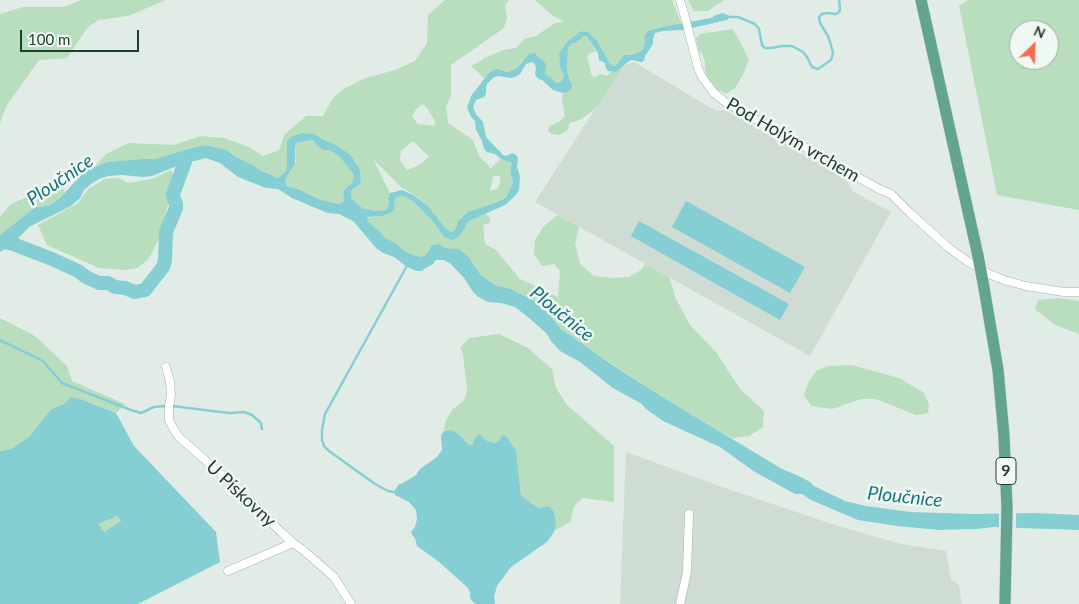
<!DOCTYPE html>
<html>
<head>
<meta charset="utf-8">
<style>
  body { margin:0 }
  #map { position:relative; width:1079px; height:604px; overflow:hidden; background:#e0ece5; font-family:Lato,sans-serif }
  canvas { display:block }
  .north { position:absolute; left:1009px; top:20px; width:50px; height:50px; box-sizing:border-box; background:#f1f8f4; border:1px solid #9dada6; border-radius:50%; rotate:24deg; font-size:14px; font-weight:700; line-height:20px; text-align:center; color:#203d32 }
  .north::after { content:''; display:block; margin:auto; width:18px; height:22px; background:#f96b51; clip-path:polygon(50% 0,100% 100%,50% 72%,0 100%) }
  .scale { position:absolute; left:20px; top:30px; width:119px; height:22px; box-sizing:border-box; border:2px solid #203d32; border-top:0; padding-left:6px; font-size:15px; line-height:18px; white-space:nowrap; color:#203d32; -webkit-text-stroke:4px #f1f8f4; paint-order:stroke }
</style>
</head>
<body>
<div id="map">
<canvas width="1079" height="604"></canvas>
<div class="north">N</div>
<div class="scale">100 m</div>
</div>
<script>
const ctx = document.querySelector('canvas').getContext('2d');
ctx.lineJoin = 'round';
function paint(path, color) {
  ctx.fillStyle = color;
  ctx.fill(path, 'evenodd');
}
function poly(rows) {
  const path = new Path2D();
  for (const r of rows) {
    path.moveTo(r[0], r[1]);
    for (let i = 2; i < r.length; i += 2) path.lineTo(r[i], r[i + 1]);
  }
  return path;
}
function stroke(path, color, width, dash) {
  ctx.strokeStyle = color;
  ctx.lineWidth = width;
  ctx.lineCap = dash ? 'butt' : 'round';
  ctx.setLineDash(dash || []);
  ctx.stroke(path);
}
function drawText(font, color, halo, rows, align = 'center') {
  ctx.font = font + ' Lato,sans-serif';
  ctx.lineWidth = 5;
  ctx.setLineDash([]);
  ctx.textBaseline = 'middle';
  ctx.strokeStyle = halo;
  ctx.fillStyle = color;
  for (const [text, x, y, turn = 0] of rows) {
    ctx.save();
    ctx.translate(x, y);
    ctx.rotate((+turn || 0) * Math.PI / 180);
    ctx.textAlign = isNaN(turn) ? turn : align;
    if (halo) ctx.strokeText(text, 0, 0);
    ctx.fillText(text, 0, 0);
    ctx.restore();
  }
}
paint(poly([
  [634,62,706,105,717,111,725,110,846,178,852,191,891,212,810,356,535,202,623,66],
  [626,452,725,488,838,526,901,544,946,551,951,580,959,585,962,604,620,604]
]), '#cedcd4');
paint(poly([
  [81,0,166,0,128,16,99,20,88,27,67,58,39,60,7,105,0,123,0,14,23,7,64,7],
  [445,0,509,0,505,5,507,18,504,28,451,65,451,95,446,107,448,123,473,140,479,156,489,166,490,169,501,159,512,163,510,171,513,182,506,196,500,201,468,212,459,220,456,228,452,232,446,229,428,206,411,193,401,187,373,159,390,193,388,198,389,203,387,209,385,210,377,211,363,210,353,201,351,198,350,195,353,189,359,185,361,182,360,169,350,154,334,144,322,139,315,134,302,133,287,143,287,169,286,171,278,178,260,170,253,165,240,159,232,153,205,145,188,149,155,159,141,159,107,162,95,166,106,154,129,143,174,145,201,136,224,138,249,147,263,156,279,150,285,134,306,116,323,116,333,98,342,90,363,79,395,70,415,61,427,43,428,15],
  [423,104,429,111,436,123,434,126,418,124,412,116,417,108],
  [413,141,429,157,419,165,407,170,400,160,401,151],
  [493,176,500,176,500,183,497,189,490,191],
  [535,0,672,0,681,23,672,25,644,37,645,42,643,50,635,54,628,54,615,66,611,65,596,39,588,32,584,31,579,32,567,42,559,54,560,67,564,76,561,82,559,83,555,82,551,78,547,77,540,58,537,54,522,61,519,66,516,69,507,72,497,69,493,70,484,78,471,66,481,61,484,58,504,50,516,48,524,39,536,36,555,23,565,22,553,16],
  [688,0,724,0,708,11,694,11],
  [968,0,1079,0,1079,210,997,195,959,6],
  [1019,30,1049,30,1049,60,1019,60],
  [733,29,749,59,743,75,735,88,726,94,717,89,709,80,705,71,705,62,702,53,699,51,696,39,700,34],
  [584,35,590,41,596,52,592,52,587,56,591,73,594,78,600,74,607,76,611,72,616,72,623,66,598,106,586,116,577,121,570,123,567,131,559,135,552,134,548,131,550,126,560,121,565,116,562,99,563,93,568,92,571,81,567,72,568,47,571,44,577,42],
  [312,140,314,141,323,150,329,150,339,156,354,175,352,183,343,191,344,201,341,203,338,204,321,200,298,189,285,186,285,181,288,175,291,171,296,162,295,146,297,143],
  [171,170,174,177,161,235,148,260,137,268,125,270,99,268,47,245,38,225,78,203,88,189,105,179,119,178,128,183,152,179],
  [63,181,64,194,59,199,50,205,34,208,0,235,0,217,11,204],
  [398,196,401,196,408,198,416,204,435,224,444,237,459,236,469,221,485,213,490,218,490,223,483,225,485,244,496,250,520,279,558,297,560,271,554,264,542,266,534,254,535,240,544,226,558,215,579,227,575,244,580,264,594,276,614,278,629,277,641,270,645,264,669,277,676,299,690,325,716,352,740,389,764,411,763,427,749,436,732,438,666,399,583,345,561,329,550,315,533,300,509,288,495,285,480,274,468,256,459,249,445,248,422,257,413,255,403,250,396,243,385,238,381,233,368,221,367,218,381,216,392,212,394,210,395,198],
  [1058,298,1079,301,1079,334,1055,325,1035,309,1038,300],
  [0,318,35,336,67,366,72,381,125,404,116,413,83,400,71,397,64,404,51,409,29,437,11,449,0,451],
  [499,334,528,348,552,369,556,388,567,405,614,446,614,502,583,498,574,506,570,522,554,531,556,523,548,506,539,508,532,504,521,495,516,450,506,436,503,435,501,436,500,440,495,443,487,441,482,436,476,437,473,445,468,444,458,433,451,430,444,431,445,422,452,410,464,400,467,391,463,354,460,348,469,338],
  [852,365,899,378,923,392,929,404,928,413,916,415,876,399,861,399,832,409,811,406,804,395,809,381,817,370,829,366],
  [117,516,121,521,104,532,97,524]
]), '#b8debe');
paint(poly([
  [723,13,730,16,727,20,683,30,663,31,655,33,653,39,653,44,645,56,644,61,641,62,632,60,629,61,616,72,608,71,606,68,605,63,599,60,598,53,590,41,586,36,583,36,582,38,577,42,571,44,568,48,567,72,572,85,571,90,568,92,563,93,553,90,542,80,538,79,536,76,535,73,536,69,535,64,532,62,526,64,520,74,515,77,511,78,498,76,494,77,487,84,486,88,486,94,484,97,476,100,473,107,476,114,483,122,486,137,503,155,506,156,512,153,516,155,518,158,517,167,520,176,519,190,515,196,505,205,471,220,467,223,465,228,459,236,452,240,444,237,435,224,416,204,408,198,401,196,395,198,394,210,392,212,383,216,368,217,367,218,368,221,381,233,385,238,396,243,403,250,413,255,422,257,427,254,431,246,438,244,445,248,459,249,468,256,480,274,495,285,511,289,533,300,550,315,561,329,614,366,666,399,782,469,799,476,810,482,814,486,845,501,866,506,911,512,974,514,1035,513,1079,515,1079,530,993,527,977,529,939,530,897,526,858,520,811,500,802,494,795,494,755,472,720,447,663,421,646,409,642,404,613,388,580,362,560,351,550,340,549,337,546,333,529,318,515,307,501,303,488,302,477,296,473,292,464,278,451,264,444,260,436,260,433,264,421,271,417,271,407,267,394,257,383,253,377,249,353,221,339,214,328,213,313,207,292,198,278,189,266,188,238,177,220,163,206,158,182,164,152,176,144,177,121,175,108,176,99,179,91,184,84,190,80,198,71,206,29,227,13,244,0,252,0,235,34,208,50,205,59,199,83,173,94,167,107,162,141,159,155,159,188,149,205,145,226,150,240,159,253,165,260,170,278,178,286,171,287,169,287,141,293,136,302,133,315,134,322,139,334,144,350,154,360,169,361,182,359,185,353,189,351,192,351,198,363,209,377,211,385,210,387,209,389,203,388,198,390,193,402,190,413,195,428,206,446,229,452,232,456,228,458,221,468,212,500,201,506,197,513,182,510,171,512,163,501,159,495,154,487,152,484,149,482,141,476,130,475,121,471,117,467,107,470,100,471,96,488,74,493,70,497,69,507,72,516,69,529,54,535,53,546,64,545,71,547,76,551,77,555,82,559,83,561,82,564,76,560,67,559,54,567,42,579,32,584,31,588,32,596,39,611,65,615,66,625,55,635,54,643,50,645,42,644,37,647,32,651,30,672,25,711,18,716,15],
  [312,140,314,141,317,146,323,150,329,150,339,156,354,175,352,183,343,191,344,201,341,203,339,204,321,200,298,189,286,186,285,181,288,175,295,164,295,146,297,143],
  [686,201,805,267,790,293,672,227],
  [639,221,789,304,780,320,631,236],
  [71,397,83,400,116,413,134,446,216,532,220,562,138,604,0,604,0,451,11,449,29,437,51,409,64,404],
  [117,516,121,521,104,532,98,524],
  [451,430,458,433,468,444,472,445,476,437,479,434,482,436,487,441,495,443,500,440,501,436,503,435,506,436,516,450,521,495,532,504,539,508,548,506,551,508,554,512,556,523,554,532,547,542,511,567,497,586,494,597,495,604,476,604,473,602,470,598,470,592,467,587,439,562,417,546,415,538,412,535,411,532,415,527,417,519,416,510,409,502,395,495,394,492,398,485,403,483,416,475,420,469,437,457,442,450,441,435,444,431]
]), '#85cfd4');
paint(poly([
  [999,511,1016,511,1016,530,999,529]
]), '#e0ece5');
stroke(poly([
  [726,17,738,17,755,24,759,29,762,45,765,48,771,48,782,46,792,46,803,52,807,57,812,67,818,69,831,60,833,53,831,45,828,36,820,23,819,17,822,14,827,13,836,14,839,12,840,9,839,0],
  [0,340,43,361,62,383,131,410,141,413,154,407,166,406],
  [172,406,229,413,244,412,252,415,261,423,262,429],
  [394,492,388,491,375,484,329,451,324,446,322,440,322,430,325,414,408,264]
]), '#85cfd4', 2.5);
stroke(poly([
  [3,242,13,244,52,259,78,271,86,277,99,283,108,283,115,287,125,288,135,292,145,290,163,267,165,260,166,232,176,208,176,204,174,199,173,194,185,162,185,157]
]), '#85cfd4', 14);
const minor = poly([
  [680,0,685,17,698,68,702,77,713,92,725,102,879,189,891,194,910,213,949,248,967,261,989,274,1004,280,1026,286,1064,292,1079,292],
  [166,367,170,382,171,395,169,406,169,420,173,428,179,437,240,491,282,533,293,543,303,550,334,577,351,604],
  [228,571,293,543],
  [680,604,687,572,689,514]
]);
const primary = poly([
  [921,0,978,256],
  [984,288,998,370,1004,436,1007,508,1005,604]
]);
stroke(minor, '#a3b4ac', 9);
stroke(primary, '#c1c9c6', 12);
stroke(minor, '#fff', 8);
stroke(primary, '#62a48d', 11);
const primaryBridge = poly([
  [978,256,984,288]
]);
stroke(primaryBridge, '#c1c9c6', 12, []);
stroke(primaryBridge, '#62a48d', 11);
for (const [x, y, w] of [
  [1006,471,20]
]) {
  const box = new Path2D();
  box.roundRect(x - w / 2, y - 13.5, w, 27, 4);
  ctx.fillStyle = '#f1f8f4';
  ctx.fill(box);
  stroke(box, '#203d32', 1);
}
drawText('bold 16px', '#203d32', null, [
  ["9",1006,471]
]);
drawText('18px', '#203d32', '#f1f8f4', [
  ["Pod Holým vrchem",793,140,30],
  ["U Pískovny",241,494,43]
]);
drawText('italic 19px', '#17747c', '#f1f8f4', [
  ["Ploučnice",60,180,-34],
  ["Ploučnice",562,314,39],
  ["Ploučnice",905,497,6]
]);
</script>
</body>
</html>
